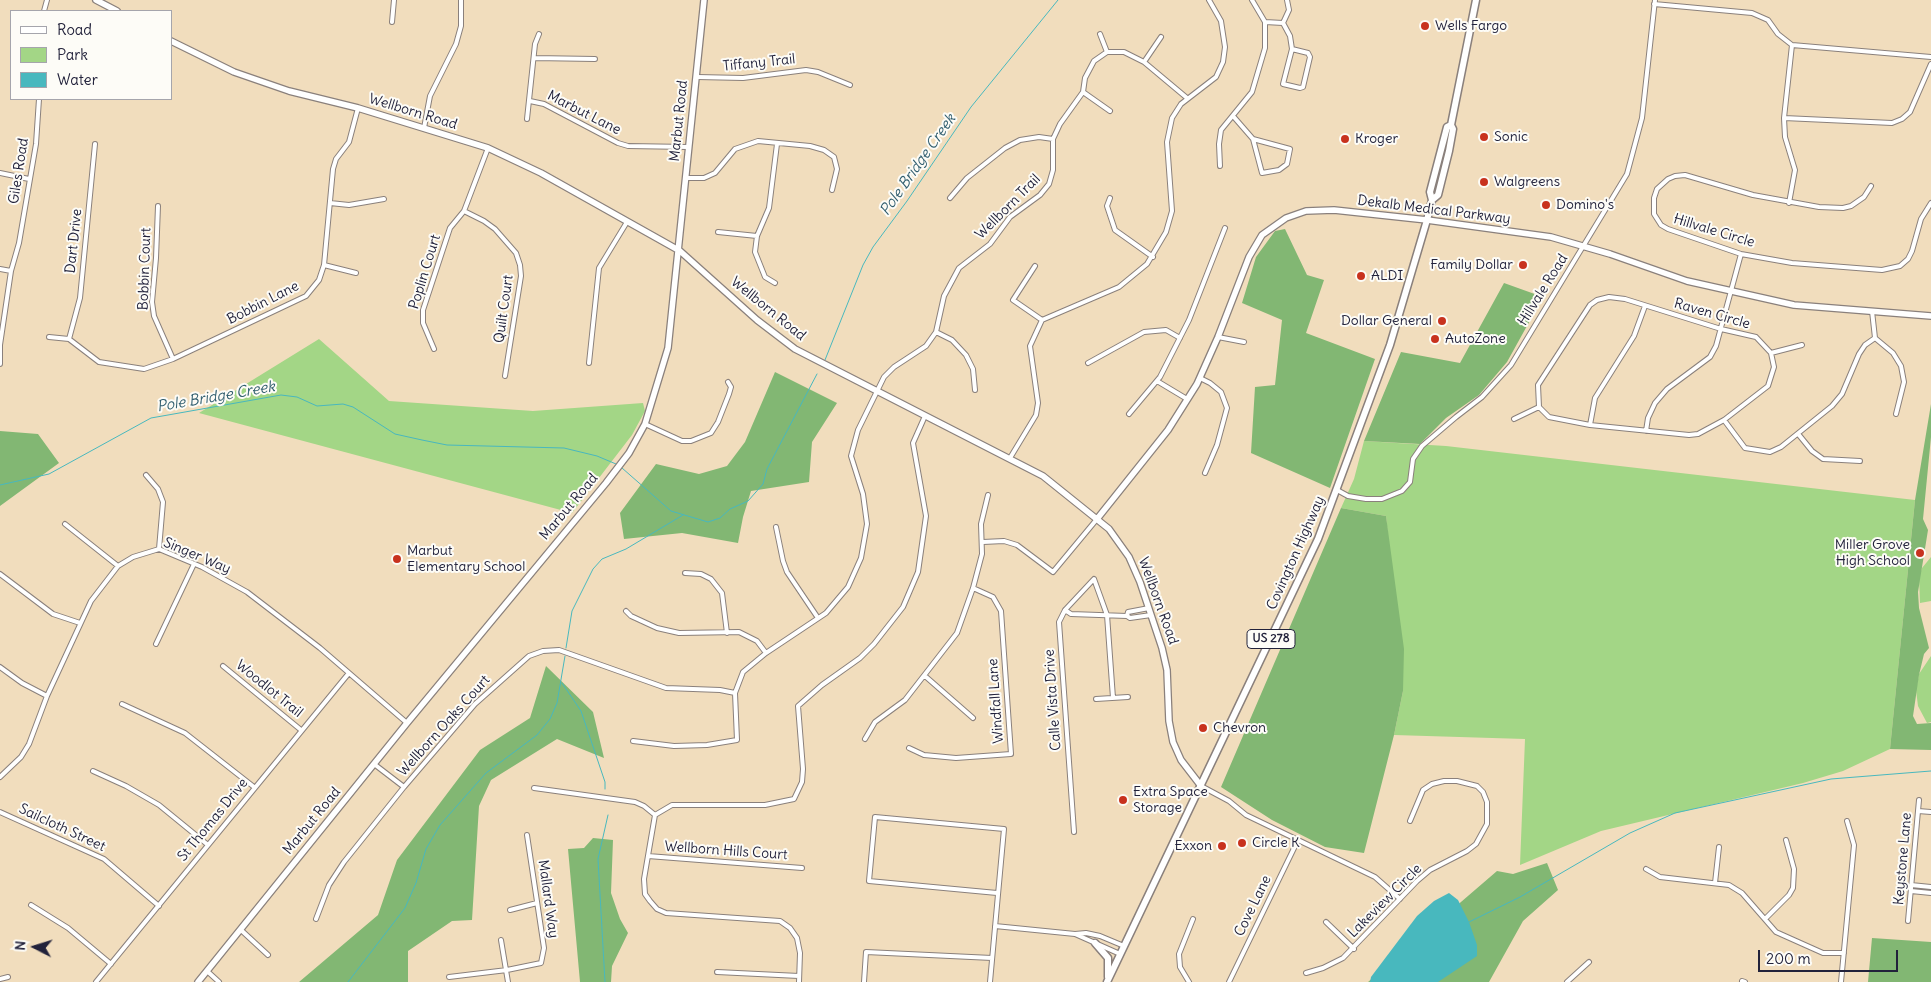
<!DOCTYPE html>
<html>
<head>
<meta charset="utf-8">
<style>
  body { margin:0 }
  #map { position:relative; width:1931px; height:982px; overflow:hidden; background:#f1ddbd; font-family:Delius,sans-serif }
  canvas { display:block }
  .legend { position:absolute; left:10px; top:10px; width:162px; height:90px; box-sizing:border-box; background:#fdfcf7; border:1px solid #a5a5ac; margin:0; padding:6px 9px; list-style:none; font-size:15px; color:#22223b }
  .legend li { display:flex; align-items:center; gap:10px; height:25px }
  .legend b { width:25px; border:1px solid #a5a5ac }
  .north { position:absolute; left:10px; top:922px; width:50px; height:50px; -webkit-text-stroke:4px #fdfcf7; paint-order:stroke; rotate:275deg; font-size:14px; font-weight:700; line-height:20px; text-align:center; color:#22223b }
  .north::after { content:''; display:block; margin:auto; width:18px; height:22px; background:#22223b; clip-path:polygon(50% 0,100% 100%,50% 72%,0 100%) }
  .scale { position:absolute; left:1758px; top:950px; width:140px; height:22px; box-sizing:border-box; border:2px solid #22223b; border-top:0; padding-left:6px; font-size:15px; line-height:18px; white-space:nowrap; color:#22223b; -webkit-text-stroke:4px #fdfcf7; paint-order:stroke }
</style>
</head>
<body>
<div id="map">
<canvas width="1931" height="982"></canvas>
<ul class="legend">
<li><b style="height:6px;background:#fff"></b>Road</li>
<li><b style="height:14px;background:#a3d686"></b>Park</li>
<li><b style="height:14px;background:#48b8be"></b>Water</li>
</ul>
<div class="north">N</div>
<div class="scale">200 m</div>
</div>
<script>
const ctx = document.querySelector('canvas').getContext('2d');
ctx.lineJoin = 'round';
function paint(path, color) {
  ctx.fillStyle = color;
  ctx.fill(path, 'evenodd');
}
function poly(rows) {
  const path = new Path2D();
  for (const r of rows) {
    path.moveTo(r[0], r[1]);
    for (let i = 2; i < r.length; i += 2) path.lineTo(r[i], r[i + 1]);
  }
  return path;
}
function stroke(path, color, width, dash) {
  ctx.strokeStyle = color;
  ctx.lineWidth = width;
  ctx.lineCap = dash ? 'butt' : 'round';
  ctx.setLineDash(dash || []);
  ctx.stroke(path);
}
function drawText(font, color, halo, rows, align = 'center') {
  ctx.font = font + ' Delius,sans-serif';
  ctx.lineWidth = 4;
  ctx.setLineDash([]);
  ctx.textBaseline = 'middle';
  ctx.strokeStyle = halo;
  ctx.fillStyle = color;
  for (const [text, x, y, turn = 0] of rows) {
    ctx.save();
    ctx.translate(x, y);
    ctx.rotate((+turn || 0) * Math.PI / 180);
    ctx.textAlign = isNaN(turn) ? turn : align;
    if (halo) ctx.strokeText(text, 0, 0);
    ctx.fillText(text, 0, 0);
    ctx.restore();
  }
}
paint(poly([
  [319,339,389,401,533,411,643,403,645,411,632,435,572,513,199,413],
  [1364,441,1446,446,1915,500,1890,749,1843,771,1803,783,1601,831,1520,865,1525,739,1394,735,1403,691,1386,516,1341,508,1354,479],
  [1931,557,1931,601,1920,603,1919,577,1922,568],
  [1931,656,1931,722,1927,723,1918,706,1916,690,1919,674]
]), '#a3d686');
paint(poly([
  [1285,229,1307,275,1324,280,1306,333,1375,359,1330,488,1251,453,1255,387,1275,385,1282,320,1242,303,1256,257,1275,231],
  [1504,283,1543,297,1507,362,1479,395,1446,418,1420,444,1364,441,1401,352,1460,363],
  [775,372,837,403,812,442,809,482,751,491,743,517,738,543,682,533,624,539,620,513,656,464,699,474,727,466,745,442],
  [1931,404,1931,437,1923,519,1928,530,1918,592,1919,608,1929,648,1924,654,1919,675,1913,716,1917,724,1931,723,1931,750,1890,749,1915,500],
  [0,431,38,434,59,463,0,506],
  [1341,508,1386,516,1404,649,1403,691,1394,735,1364,853,1325,847,1272,820,1221,787],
  [546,666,593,712,604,758,557,739,491,780,479,806,472,920,452,921,408,951,408,982,299,982,378,915,397,860,480,750,530,718],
  [593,838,613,840,611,893,620,919,628,933,612,966,611,982,580,982,568,849,584,848],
  [1547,863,1558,890,1523,921,1489,982,1368,982,1497,871,1513,874],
  [1872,938,1931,942,1931,982,1868,982]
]), '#82b773');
paint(poly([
  [1449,893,1458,900,1469,922,1477,945,1477,956,1438,982,1370,982,1371,977,1417,916,1434,901]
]), '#48b8be');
stroke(poly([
  [825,360,863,265,873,247,907,201,971,107,1058,0],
  [622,468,671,511,708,522,720,518,730,509,748,501,763,484,767,469,817,374],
  [0,485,49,474,151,418,281,395,297,397,317,406,343,404,353,407,395,434,422,440,447,445,564,448,597,456,616,464],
  [566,648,572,611,593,569,602,559,626,549,683,515],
  [562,683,581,711,605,782,605,789],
  [1469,922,1520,897,1630,833,1675,813,1831,779,1931,771],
  [348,982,405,908,416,883,426,849,440,825,486,773,537,735,550,719,557,703,565,656],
  [605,982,598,859,608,815]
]), '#48b8be', 1);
const street = poly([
  [1287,0,1289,10,1283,23,1290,36,1292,49],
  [1654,4,1752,13,1768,20,1778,34,1792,45,1931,57],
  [44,11,47,0],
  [392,22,394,0],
  [1265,22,1283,23],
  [1100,34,1107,52],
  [1292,49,1308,53,1310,57,1303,87,1300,88,1283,84,1292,49],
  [534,58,595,59],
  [1144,62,1161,37],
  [697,77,743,78,806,70,818,72,850,85],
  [1083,92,1110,111],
  [530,101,544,104,618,143,628,146,688,147],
  [1233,116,1253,139],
  [1784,118,1892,123,1902,119,1910,112,1931,64],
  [527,119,535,44,539,34],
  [424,128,430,96,456,44,461,26,461,0],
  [1253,139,1290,149,1287,164,1279,170,1262,173,1253,139],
  [1220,166,1219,144,1221,130,1252,92,1265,48,1265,22,1252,0],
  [0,173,29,179],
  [686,178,704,178,715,173,735,149,758,141,810,146,824,150,834,157,837,169,832,190],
  [1871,186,1864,197,1851,206,1843,208,1819,207,1753,195,1685,175,1675,176,1668,179,1657,189,1654,198,1654,214,1661,225,1668,229,1741,254,1792,263,1882,270,1900,266,1908,259,1912,251,1921,219,1931,203],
  [950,198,967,178,1005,148,1020,140,1039,137,1053,139],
  [1110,198,1107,206,1115,230,1153,257],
  [330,203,349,205,384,199],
  [1789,203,1795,170,1785,137,1784,118,1792,45],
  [158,206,156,258,152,302,154,316,173,359],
  [464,211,484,221,495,229,516,253,520,265,521,276,505,376],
  [718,232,757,236],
  [324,265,356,273],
  [1035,266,1013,300,1042,320],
  [0,269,11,271],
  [775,283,765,277,755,252,757,236,769,208,777,144],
  [1609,297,1625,299,1721,329,1756,337,1771,353,1774,367,1768,386,1724,420,1698,434,1689,435,1590,425,1549,417,1539,407,1538,385,1590,305,1597,300,1609,297],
  [1872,311,1875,338,1893,353,1901,366,1904,382,1896,414],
  [936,332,952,340,966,355,973,369,975,390],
  [49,337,69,339,99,362,144,369,173,359,306,296,319,280,324,265,333,169,336,159,349,142,358,108],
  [1218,337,1244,342],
  [69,339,80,298,95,144],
  [434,349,423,323,423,310,450,228,464,211,488,148],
  [1771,353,1802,345],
  [589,363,599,268,627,222],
  [1088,363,1144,332,1166,330,1180,338],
  [0,364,0,345,11,271,19,243,36,144,39,99],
  [1200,378,1210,383,1221,392,1227,408,1217,445,1205,473],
  [1157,381,1187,399],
  [1129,414,1160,377,1189,320,1225,228],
  [1514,419,1539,407],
  [1724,420,1745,448,1770,452,1781,447,1832,406,1842,394,1859,354,1865,345,1875,338],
  [645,424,682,441,691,441,711,433,718,422,729,394,731,387,728,382],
  [1590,425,1595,398,1634,336,1645,306],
  [1646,431,1648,418,1655,403,1667,389,1710,357,1716,346,1741,254],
  [1799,435,1812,451,1823,459,1860,461],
  [1010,458,1036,415,1038,403,1030,346,1042,320,1119,287,1147,264,1166,232,1172,211,1167,142,1172,118,1181,104,1216,77,1223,62,1225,47,1221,21,1209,0],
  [146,475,158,489,163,502,159,549],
  [1337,490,1348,496,1366,499,1382,499,1402,491,1410,482,1413,459,1422,446,1456,417,1482,397,1511,365,1627,174,1642,118,1655,0],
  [65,524,118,566],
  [776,527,783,561,787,572,818,618],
  [983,542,1004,541,1017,545,1053,572,1097,519],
  [685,573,701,574,711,579,722,593,727,633],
  [0,574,53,614,80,623],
  [1065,610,1071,614,1127,616,1130,618,1151,615],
  [626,611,631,616,657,628,679,633,739,632,757,641,766,653],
  [1127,616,1128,612,1149,608],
  [156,644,194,564],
  [223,666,301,730],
  [0,667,22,683,47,696],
  [925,676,973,718],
  [1096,699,1128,697],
  [122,704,185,733,254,787],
  [865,739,875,722,905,700,957,633,973,588,982,554,981,524,988,495],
  [633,741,674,746,707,745,737,740,735,693,743,672,766,653,826,613,848,587,861,558,867,524,863,494,851,456,858,430,884,377,894,367,926,346,936,332,944,296,959,268,990,244,1010,217,1040,195,1049,184,1053,170,1053,139,1060,124,1083,92,1085,78,1094,61,1107,52,1124,52,1144,62,1187,98],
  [909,748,924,755,956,758,1011,754,1001,611,993,597,973,588],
  [374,764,404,787],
  [93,771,126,786,159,805,208,845],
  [0,777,21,757,29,744,47,696,91,601,118,566,133,557,159,549,202,567,247,592,320,648,407,723],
  [1201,786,1229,801,1246,815,1375,877,1400,899],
  [534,788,635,802,644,806,655,815],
  [1918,811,1931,812],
  [0,812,104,859,159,906],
  [655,815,672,805,765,805,794,799,802,782,803,769,798,706,822,685,860,658,874,644,903,607,918,572,926,516,913,443,925,416],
  [655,815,644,879,645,894,650,901,657,909,666,913,780,921,790,928,797,938,800,953,799,982],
  [1074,832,1059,622,1065,610,1094,579,1107,615,1113,698],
  [648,856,802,868],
  [1646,869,1660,877,1729,885,1742,893,1776,932,1823,953,1844,953],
  [1715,883,1719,847],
  [1911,885,1931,887],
  [1911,891,1931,893],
  [31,905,68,928,111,964],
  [510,910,537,903],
  [316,919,329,885,344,862,404,787,475,704,529,656,543,651,559,650,666,688,720,690,735,693],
  [1765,919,1789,895,1793,888,1794,869,1786,840],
  [1908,921,1919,800],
  [1326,922,1354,949],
  [995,926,1075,934],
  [241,930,268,955],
  [501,940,508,982],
  [1120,954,1075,934,1086,933,1100,936,1124,946],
  [207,971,219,982],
  [717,972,799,976],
  [1306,973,1323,968,1343,958,1417,881,1430,870,1467,851,1476,844,1487,824,1487,802,1483,792,1477,786,1457,781,1444,781,1432,784,1423,790,1410,821],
  [449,977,507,970,541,963,544,948,527,835],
  [0,979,8,977],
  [1742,981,1745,982],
  [96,982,349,673],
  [864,982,866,952,992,958],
  [990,982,1004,829,875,817,869,881,997,893],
  [1189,982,1180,967,1179,954,1193,919],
  [1229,982,1298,840],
  [1567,982,1589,962],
  [1841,982,1854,845,1847,821]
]);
const secondary = poly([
  [96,0,117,11],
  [171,41,234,72,289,91,358,108,488,148,541,173,680,251,757,320,795,349,1043,476,1109,529,1129,557,1140,582,1162,648,1167,670,1169,721,1173,742,1181,760,1201,786],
  [1097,519,1168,430,1197,384,1218,337,1249,257,1262,235,1286,218,1306,211,1334,210,1427,220,1551,237,1610,254,1687,281,1794,305,1931,316],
  [198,982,407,723,606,483,629,453,645,424,668,348,704,0]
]);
const primary = poly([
  [1432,200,1438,195,1449,151,1453,129,1451,125,1476,0],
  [1095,943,1108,958,1108,977],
  [1107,982,1318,539,1390,345,1427,220,1432,200,1430,192,1447,127,1451,125]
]);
stroke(street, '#8a807c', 6);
stroke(secondary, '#8a807c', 8);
stroke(primary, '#8a807c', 9);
stroke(street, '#fff', 4);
stroke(secondary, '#fff', 5.5);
stroke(primary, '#fff', 6);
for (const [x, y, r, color] of [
  [1425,26,5,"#c8321e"],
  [1484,137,5,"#c8321e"],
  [1345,139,5,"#c8321e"],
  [1484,182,5,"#c8321e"],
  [1546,205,5,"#c8321e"],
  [1523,265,5,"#c8321e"],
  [1361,276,5,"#c8321e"],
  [1442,321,5,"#c8321e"],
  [1435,339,5,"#c8321e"],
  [1920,553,5,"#c8321e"],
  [397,559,5,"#c8321e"],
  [1203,728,5,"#c8321e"],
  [1123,800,5,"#c8321e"],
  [1242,843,5,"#c8321e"],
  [1222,846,5,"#c8321e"]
]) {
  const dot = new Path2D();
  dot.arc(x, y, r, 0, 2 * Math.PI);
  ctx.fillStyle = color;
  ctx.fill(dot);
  stroke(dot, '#fdfcf7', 2);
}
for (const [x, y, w] of [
  [1271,639,48]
]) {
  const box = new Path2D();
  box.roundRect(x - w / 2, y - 9.5, w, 19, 4);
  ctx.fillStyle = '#fdfcf7';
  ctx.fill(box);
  stroke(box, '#22223b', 1);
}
drawText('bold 12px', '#22223b', null, [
  ["US 278",1271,639]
]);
drawText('14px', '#22223b', '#fdfcf7', [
  ["Wells Fargo",1435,26],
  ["Sonic",1494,137],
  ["Kroger",1355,139],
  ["Walgreens",1494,182],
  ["Domino's",1556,205],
  ["Family Dollar",1513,265,"right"],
  ["ALDI",1371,276],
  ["Dollar General",1432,321,"right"],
  ["AutoZone",1445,339],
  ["Miller Grove",1910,545,"right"],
  ["High School",1910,561,"right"],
  ["Marbut",407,551],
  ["Elementary School",407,567],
  ["Chevron",1213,728],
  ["Extra Space",1133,792],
  ["Storage",1133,808],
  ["Circle K",1252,843],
  ["Exxon",1212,846,"right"]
], 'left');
drawText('14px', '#22223b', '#fdfcf7', [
  ["Tiffany Trail",759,63,-6],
  ["Wellborn Road",413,112,17],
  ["Marbut Lane",584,113,27],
  ["Marbut Road",679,121,-84],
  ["Giles Road",19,171,-81],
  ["Wellborn Trail",1008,207,-45],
  ["Dekalb Medical Parkway",1434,210,7],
  ["Hillvale Circle",1714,231,17],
  ["Dart Drive",74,241,-84],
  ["Bobbin Court",145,269,-88],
  ["Poplin Court",425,272,-73],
  ["Hillvale Road",1543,290,-58],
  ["Bobbin Lane",263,303,-27],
  ["Quilt Court",504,309,-82],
  ["Wellborn Road",768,309,39],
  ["Raven Circle",1712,314,16],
  ["Marbut Road",569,507,-50],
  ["Covington Highway",1296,553,-66],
  ["Singer Way",197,556,23],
  ["Wellborn Road",1158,601,70],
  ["Woodlot Trail",269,689,39],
  ["Calle Vista Drive",1053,700,-94],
  ["Windfall Lane",996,701,-94],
  ["Wellborn Oaks Court",444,726,-48],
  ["St Thomas Drive",213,820,-51],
  ["Marbut Road",312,821,-51],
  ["Sailcloth Street",62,828,25],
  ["Wellborn Hills Court",726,851,4],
  ["Keystone Lane",1903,859,-85],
  ["Mallard Way",548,899,82],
  ["Lakeview Circle",1385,901,-45],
  ["Cove Lane",1253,906,-64]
]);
drawText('italic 15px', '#315e6f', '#fdfcf7', [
  ["Pole Bridge Creek",918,165,-55],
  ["Pole Bridge Creek",216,397,-10]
]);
</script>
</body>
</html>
